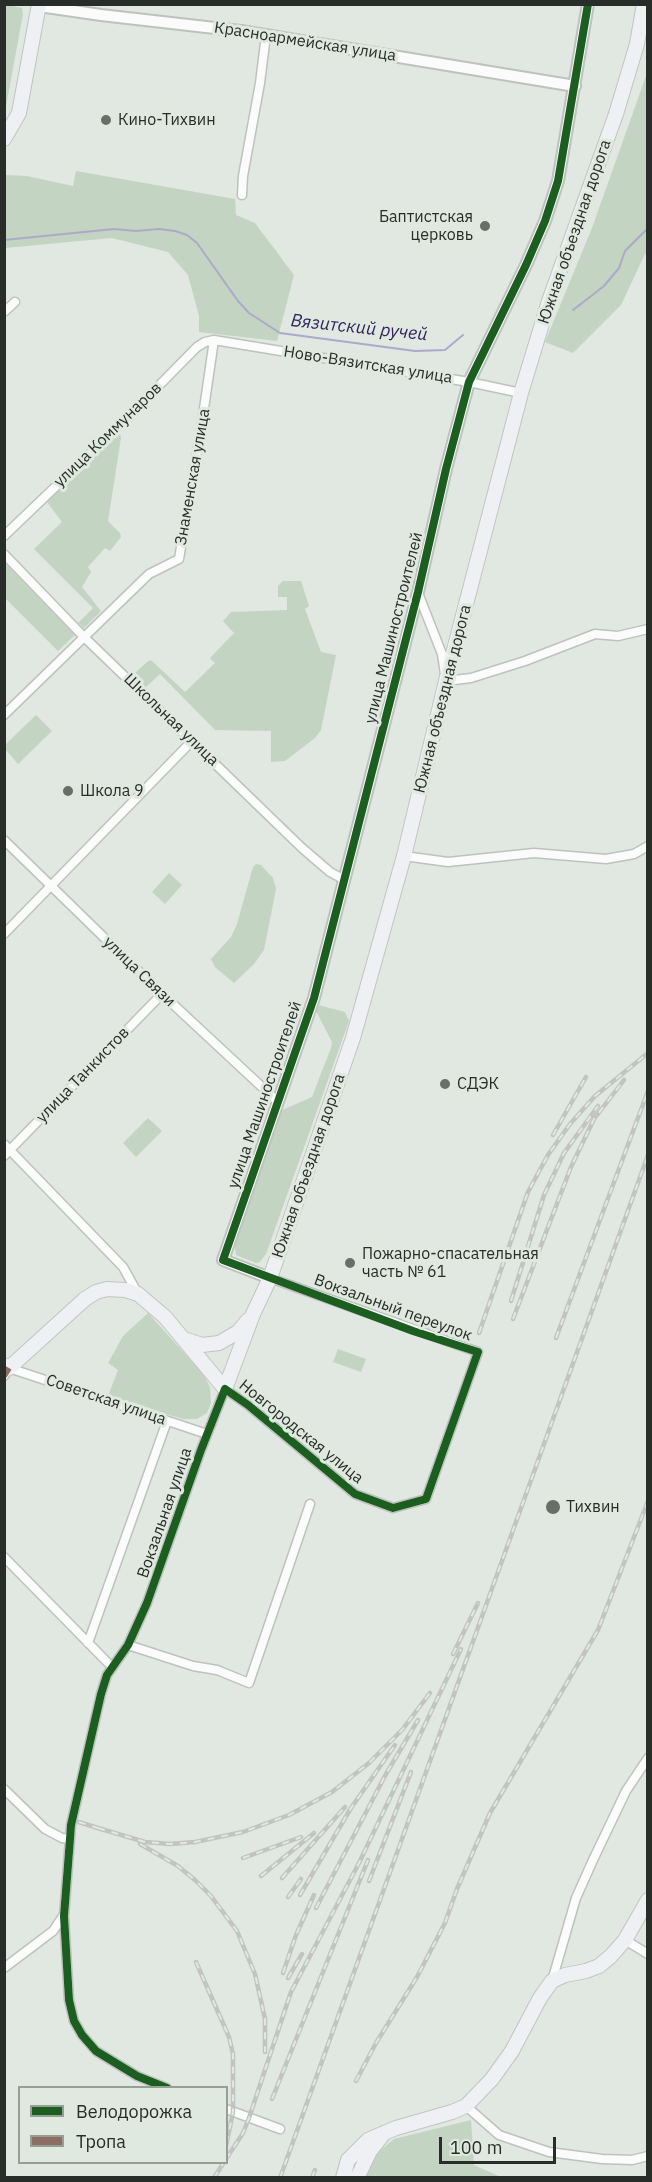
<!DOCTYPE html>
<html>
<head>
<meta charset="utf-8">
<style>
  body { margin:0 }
  #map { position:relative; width:652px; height:2182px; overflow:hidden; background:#e1e7e1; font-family:"IBM Plex Sans",sans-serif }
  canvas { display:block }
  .frame { position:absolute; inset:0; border:6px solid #292d29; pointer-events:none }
  .legend { position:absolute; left:18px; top:2086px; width:210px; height:78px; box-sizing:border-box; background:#dfe9df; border:2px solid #969e96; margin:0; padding:8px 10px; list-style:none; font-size:18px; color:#292d29 }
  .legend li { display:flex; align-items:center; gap:12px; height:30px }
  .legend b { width:30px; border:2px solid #969e96 }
  .scale { position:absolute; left:439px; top:2137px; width:117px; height:27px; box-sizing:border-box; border:3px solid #292d29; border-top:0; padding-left:8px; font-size:18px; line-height:21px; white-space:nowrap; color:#292d29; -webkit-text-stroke:4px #dfe9df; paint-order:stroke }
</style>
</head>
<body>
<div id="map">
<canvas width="652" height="2182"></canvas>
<div class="frame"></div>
<ul class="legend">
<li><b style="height:8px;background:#1b5e20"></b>Велодорожка</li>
<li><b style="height:8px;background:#8d6e63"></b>Тропа</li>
</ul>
<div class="scale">100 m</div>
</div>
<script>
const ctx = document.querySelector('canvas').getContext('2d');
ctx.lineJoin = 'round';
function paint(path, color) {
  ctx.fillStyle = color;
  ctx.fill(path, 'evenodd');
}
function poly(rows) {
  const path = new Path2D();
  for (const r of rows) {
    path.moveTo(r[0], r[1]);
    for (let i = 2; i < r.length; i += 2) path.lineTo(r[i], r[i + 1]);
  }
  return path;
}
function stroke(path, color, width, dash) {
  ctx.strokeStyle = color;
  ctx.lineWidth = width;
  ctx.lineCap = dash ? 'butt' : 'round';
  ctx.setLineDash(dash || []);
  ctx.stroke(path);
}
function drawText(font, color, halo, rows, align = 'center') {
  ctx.font = font + ' "IBM Plex Sans",sans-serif';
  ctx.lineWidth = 6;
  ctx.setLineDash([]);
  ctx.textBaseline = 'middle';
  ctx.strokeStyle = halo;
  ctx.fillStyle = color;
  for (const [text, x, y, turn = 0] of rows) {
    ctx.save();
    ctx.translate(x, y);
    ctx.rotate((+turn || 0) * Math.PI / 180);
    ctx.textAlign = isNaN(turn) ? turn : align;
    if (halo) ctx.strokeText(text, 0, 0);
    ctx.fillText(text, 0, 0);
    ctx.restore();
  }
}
paint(poly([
  [9,5,22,8,23,14,5,112,4,5],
  [647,73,647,254,645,254,621,305,573,353,545,342,592,228],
  [76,171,235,199,236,215,255,223,294,275,277,341,199,332,199,316,188,275,168,252,112,238,5,248,5,175,27,176,73,186],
  [116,433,120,433,121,438,108,521,120,533,121,537,110,551,105,548,88,567,91,572,82,587,101,611,84,628,78,623,93,608,34,549,62,522,47,502],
  [4,562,75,635,58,651,5,598],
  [283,581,301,581,309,606,305,609,321,652,336,655,321,730,315,738,285,761,271,762,271,731,215,730,160,674,145,688,136,678,136,672,147,662,151,660,185,692,215,663,210,658,234,633,223,621,231,612,287,610,287,597,278,597,278,586],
  [36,715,52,731,18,764,5,749,5,745],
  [256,864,261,865,273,878,276,889,264,950,254,964,234,983,215,967,211,959,231,937,237,924,253,867],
  [169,873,182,885,165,904,152,892],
  [318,1005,345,1012,349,1021,266,1254,260,1262,256,1263,236,1255,234,1242,280,1111,312,1097,331,1048,332,1042,315,1009],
  [148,1118,162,1131,136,1157,123,1143],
  [148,1313,204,1375,210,1387,211,1403,207,1413,197,1419,183,1419,108,1396,118,1370,108,1363,123,1336],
  [338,1349,366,1359,361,1372,333,1362],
  [471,2120,474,2165,501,2177,366,2178,374,2156,394,2139]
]), '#c4d4c3');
stroke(poly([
  [4,240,114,229,136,231,159,229,175,231,187,235,197,243,238,301,249,313,280,333,415,351,445,350,463,335],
  [573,310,604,286,619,268,625,251,648,228]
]), '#aca9c9', 2);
const minor = poly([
  [242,195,243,176,260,83,266,35],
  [4,312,15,302],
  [4,536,123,422,197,347,205,342,214,340,469,382,521,393],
  [4,554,84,637,302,848,330,872,343,879],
  [418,593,442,654,446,681,471,678,525,661,595,634,618,636,648,629],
  [4,715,149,574,179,559,201,429,214,340],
  [4,840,162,994,277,1101],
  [404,856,448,862,534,853,606,859,634,854,648,846],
  [4,934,192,741],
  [4,1144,123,1267,138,1294],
  [4,1156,162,994],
  [4,1376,9,1368,207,1434],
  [4,1557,112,1667],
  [88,1643,167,1421],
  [128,1645,193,1666,217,1670,249,1683,310,1504],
  [4,1789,45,1829,62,1838,70,1839],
  [625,1940,648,1954],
  [4,1968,53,1931,63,1916],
  [552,1981,576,1898,593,1860,626,1791,648,1758],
  [167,2088,137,2076,96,2051,82,2035,74,2021,69,2000,64,1916,70,1839,71,1825,101,1694,107,1675,128,1645,147,1603,201,1450,225,1389,248,1405,355,1494,393,1508,426,1499,478,1352,270,1278],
  [466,2106,499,2135,549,2152,602,2159,632,2160,648,2156],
  [226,2109,280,2129]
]);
const tertiary = poly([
  [39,6,101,15,241,31,575,86],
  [270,1278,223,1260,314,998,418,592,446,469,469,382,526,265,545,221,558,181,588,4]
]);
const primary = poly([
  [4,139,19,113,39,4],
  [187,1340,202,1345,219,1343,238,1332,248,1320],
  [4,1365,9,1368,85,1299,96,1292,107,1289,125,1290,138,1294,165,1317,225,1389],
  [225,1389,253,1314,270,1278,353,1038,404,856,446,681,521,393,549,301,616,114,637,44,644,4],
  [343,2178,348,2160,368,2140,396,2128,452,2112,466,2106,492,2079,512,2051,540,1998,552,1981,565,1975,586,1971,599,1966,611,1956,625,1940,648,1900],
  [357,2178,370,2151,382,2136]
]);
stroke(minor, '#bec2be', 11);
stroke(tertiary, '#bec2be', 14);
stroke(primary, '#c2c4c2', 16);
stroke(minor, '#fafbfa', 8);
stroke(tertiary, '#fafbfa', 10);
stroke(primary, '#eff0f4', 14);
const rail = poly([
  [553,1135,586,1077],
  [511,1301,544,1195,564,1153,598,1106],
  [513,1319,571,1167,594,1119,624,1080],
  [479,1333,528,1192,548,1155,570,1124,595,1096,648,1053],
  [556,1338,648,1091],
  [453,1654,478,1603],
  [79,1822,104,1830],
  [98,1828,145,1842,170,1844,195,1842,243,1832,289,1815,332,1792,369,1763,402,1730,430,1693],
  [140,1844,178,1866,195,1880,211,1896,237,1931,255,1974,265,2019,265,2052],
  [243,1858,301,1837],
  [261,1876,314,1833],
  [282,1878,345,1807],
  [369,1881,411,1772],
  [300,1895,351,1808,395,1745],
  [288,1897,301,1879],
  [316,1908,386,1774,418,1720],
  [196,1962,229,2037,233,2054,233,2112,226,2146],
  [283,1973,296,1935,314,1895],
  [288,1978,302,1954],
  [356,2081,376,2043,417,1977,445,1923,457,1889,490,1813,598,1630,648,1501],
  [272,2099,368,1860],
  [226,2159,243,2133,249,2118,291,1992,359,1863,461,1649],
  [214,2178,224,2162],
  [280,2178,648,1155],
  [312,2178,315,2170]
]);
stroke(rail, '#c2c3c2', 4.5);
stroke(rail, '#dfe9df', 2, [7]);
stroke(poly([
  [4,1376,9,1368]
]), '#8d6e63', 6, [12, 6]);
stroke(poly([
  [167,2088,137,2076,96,2051,82,2035,74,2021,69,2000,64,1916,70,1839,71,1825,101,1694,107,1675,128,1645,147,1603,201,1450,225,1389,248,1405,355,1494,393,1508,426,1499,478,1352,413,1331,223,1260,314,998,418,592,446,469,469,382,526,265,545,221,558,181,588,4]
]), '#1b5e20', 8);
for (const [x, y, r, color] of [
  [106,120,6,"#696e69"],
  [485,226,6,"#696e69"],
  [68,791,6,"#696e69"],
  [445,1084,6,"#696e69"],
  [350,1263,6,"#696e69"],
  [553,1507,8,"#696e69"]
]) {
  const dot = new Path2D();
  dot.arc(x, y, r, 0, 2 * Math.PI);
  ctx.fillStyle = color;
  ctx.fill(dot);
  stroke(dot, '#dfe9df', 2);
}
drawText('16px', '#292d29', '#dfe9df', [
  ["Красноармейская улица",305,42,9],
  ["Южная объездная дорога",575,232,-71],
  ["Ново-Вязитская улица",368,365,9],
  ["улица Коммунаров",108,435,-44],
  ["Знаменская улица",193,477,-80],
  ["улица Машиностроителей",394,628,-76],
  ["Южная объездная дорога",443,699,-76],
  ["Школьная улица",171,720,44],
  ["улица Связи",139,972,44],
  ["улица Танкистов",83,1075,-46],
  ["улица Машиностроителей",265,1095,-71],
  ["Южная объездная дорога",309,1166,-71],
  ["Вокзальный переулок",393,1308,20],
  ["Советская улица",106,1400,19],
  ["Новгородская улица",301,1432,39],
  ["Вокзальная улица",165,1513,-71]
]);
drawText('16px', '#292d29', '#dfe9df', [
  ["Кино-Тихвин",118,120],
  ["Баптистская",473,217,"right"],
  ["церковь",473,235,"right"],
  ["Школа 9",80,791],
  ["СДЭК",457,1084],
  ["Пожарно-спасательная",362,1254],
  ["часть № 61",362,1272],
  ["Тихвин",566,1507]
], 'left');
drawText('italic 18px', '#322360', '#dfe9df', [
  ["Вязитский ручей",359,328,6]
]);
</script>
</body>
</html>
